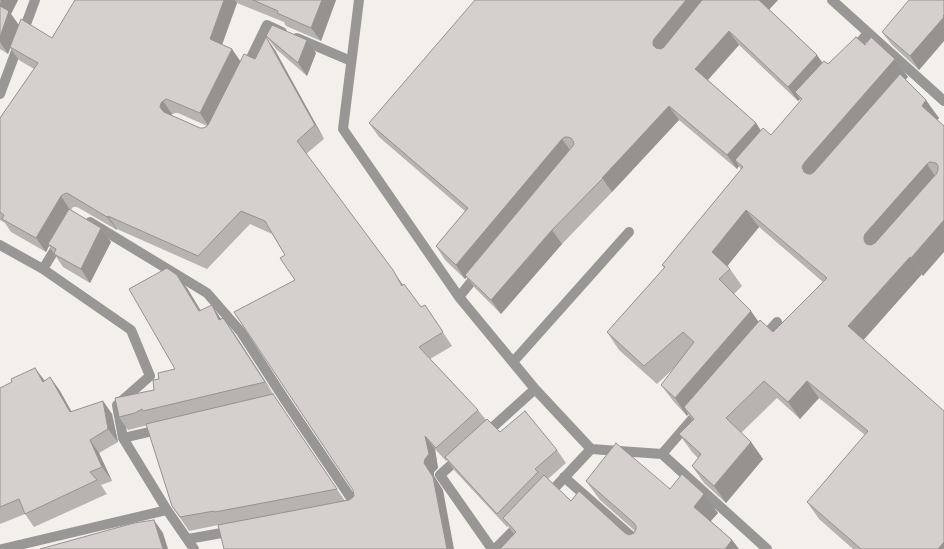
<!DOCTYPE html>
<html>
<head>
<meta charset="utf-8">
<style>
  body { margin:0 }
  canvas { display:block; background:#f3efeb }
</style>
</head>
<body>
<canvas width="944" height="549"></canvas>
<script>
const ctx = document.querySelector('canvas').getContext('2d');
ctx.lineJoin = 'round';
function poly(rows) {
  const path = new Path2D();
  for (const r of rows) {
    path.moveTo(r[0], r[1]);
    for (let i = 2; i < r.length; i += 2) path.lineTo(r[i], r[i + 1]);
  }
  return path;
}
function stroke(path, color, width, dash) {
  ctx.strokeStyle = color;
  ctx.lineWidth = width;
  ctx.lineCap = dash ? 'butt' : 'round';
  ctx.setLineDash(dash || []);
  ctx.stroke(path);
}
function paint(path, color) {
  ctx.fillStyle = color;
  ctx.fill(path, 'evenodd');
}
stroke(poly([
  [359,0,343,129,459,297,535,389,591,449,662,454,767,549],
  [832,0,944,101],
  [297,38,351,61],
  [852,51,868,33],
  [246,68,267,25,282,32],
  [0,94,35,0],
  [90,222,207,293,241,332,285,400,357,507,353,507],
  [0,245,43,269,131,330,150,376,117,405,123,438,167,510,194,549],
  [43,269,60,241],
  [459,297,479,272],
  [762,339,777,322],
  [513,362,629,232],
  [484,435,535,389],
  [123,438,162,429],
  [662,454,700,410],
  [460,457,440,475,492,549],
  [564,477,639,543],
  [547,496,591,449],
  [188,539,233,531],
  [2,549,167,510],
  [495,549,522,522]
]), '#999796', 10);
paint(poly([
  [0,0,18,0,11,14,18,25,52,38,75,0,336,0,321,41,286,26,284,22,237,3,222,45,240,61,255,59,275,50,324,139,306,154,403,285,421,307,425,305,452,346,430,359,478,410,486,420,500,432,557,450,566,463,548,479,571,501,629,535,634,533,635,531,600,500,586,481,670,489,718,513,711,521,732,540,739,549,500,549,514,534,508,526,507,527,455,471,447,460,446,461,435,449,438,468,434,472,434,476,443,490,218,525,189,531,172,506,147,425,144,426,128,430,119,417,154,390,159,379,175,369,187,288,200,310,221,319,226,322,236,336,274,396,345,501,349,500,352,498,354,496,353,490,295,280,285,255,272,234,250,224,207,269,117,229,117,230,77,207,73,207,71,210,101,228,111,242,90,283,63,267,49,246,46,252,11,232,5,223,0,220,0,118,34,69,19,60,10,48,8,54,0,49],
  [175,113,178,113,207,126,206,127,203,128,200,128,171,115],
  [778,0,769,9,817,55,822,63,828,64,865,45,895,59,908,77,905,79,939,118,937,120,944,126,923,276,922,274,863,340,944,549,853,549,819,519,807,502,865,435,819,398,800,419,777,398,741,433,751,442,763,459,726,503,704,483,692,466,698,458,692,452,679,434,693,420,688,414,687,416,674,402,661,385,674,368,657,384,619,350,607,332,664,268,662,265,741,170,739,166,737,169,679,120,612,192,562,244,501,314,475,288,467,277,465,279,445,260,436,246,465,211,379,137,369,123],
  [739,45,798,101,800,99,801,101,771,135,761,131,756,123,708,80],
  [759,227,823,282,773,332,758,322,734,294,742,286,730,269,727,266],
  [944,0,944,41,919,70,892,45,882,32],
  [266,36,316,53,307,76,276,49],
  [35,368,44,381,50,377,60,391,72,412,103,401,112,414,118,442,99,453,112,481,101,485,107,494,34,527,25,514,0,524,0,388,12,382]
]), '#b7b3b0');
paint(poly([
  [2,0,18,0,11,14,19,25,8,54,0,42,0,6],
  [224,0,235,0,237,3,219,53,210,39],
  [322,0,336,0,321,41,311,28],
  [686,0,707,0,663,59,653,45,653,42,654,39],
  [759,0,778,0,767,12],
  [944,15,944,41,919,70,910,56],
  [729,31,739,45,705,83,695,69],
  [266,37,275,50,324,139,315,125],
  [307,40,316,53,307,76,298,63],
  [232,49,241,62,209,127,200,113],
  [817,55,827,69,795,92,800,99,798,101,788,87],
  [895,59,908,77,816,181,804,172,802,167,804,163],
  [926,100,939,118,934,123,922,106],
  [163,101,172,114,170,117,162,110,160,107,161,103],
  [669,106,679,120,612,192,602,178],
  [756,123,765,137,735,160,739,166,737,169,727,155],
  [562,139,572,153,465,275,467,277,465,279,456,265],
  [927,164,939,182,876,258,864,240,864,237,865,234],
  [61,196,70,210,48,244,49,246,46,252,36,238],
  [746,210,759,227,724,270,712,252],
  [108,216,117,229,117,230,107,217],
  [944,220,944,252,923,276,911,258],
  [101,228,111,242,90,283,81,269],
  [552,230,562,244,501,314,491,300],
  [910,257,922,274,860,344,848,326],
  [393,270,402,284,412,300,402,286],
  [177,275,187,288,209,324,199,311],
  [212,305,221,319,219,320],
  [751,311,763,328,684,407,688,414,687,416,675,398],
  [226,322,236,336,275,396,265,382],
  [35,368,45,381,43,382],
  [50,377,60,391,79,426,70,412],
  [807,381,819,398,800,419,788,402],
  [103,401,112,414,118,442,108,429],
  [425,436,435,449,438,468,434,472,434,476,443,490,454,549,447,549,424,463],
  [90,440,99,453,112,481,102,467],
  [751,442,763,459,726,503,714,486],
  [704,494,718,513,707,525,694,507],
  [154,520,163,533,168,549,163,549],
  [732,540,739,549,725,549],
  [944,542,944,549,938,549]
]), '#959290');
const building = poly([
  [0,0,2,0,0,5,0,0],
  [75,0,224,0,210,39,232,49,200,113,169,100,166,99,163,101,161,103,160,107,162,110,164,112,200,128,203,128,206,127,208,125,244,54,255,59,266,37,315,125,297,141,393,270,402,286,404,284,421,307,425,305,443,332,419,347,478,410,436,448,425,436,429,454,425,459,424,463,433,477,447,549,224,549,218,525,349,500,352,498,354,496,353,490,234,312,295,280,280,258,285,255,265,221,241,211,198,256,108,216,107,217,67,193,64,194,61,196,36,238,2,219,4,215,0,212,0,118,38,63,10,47,21,19,52,38,75,0],
  [253,0,322,0,311,28,277,13,278,11,253,0],
  [475,0,686,0,654,39,653,42,653,45,656,48,661,49,664,47,702,0,759,0,817,55,788,87,729,31,695,69,756,123,727,155,669,106,602,178,603,178,552,230,491,300,465,275,572,147,574,144,573,141,571,138,568,137,565,137,562,139,456,265,436,246,468,208,369,123,475,0],
  [909,0,944,0,944,15,943,16,944,17,910,56,882,32,909,0],
  [0,6,9,11,0,37,0,6],
  [272,25,307,40,298,63,266,36,272,25],
  [856,37,865,45,871,37,895,59,804,163,802,167,804,172,808,174,811,174,814,172,900,74,926,100,922,106,944,126,944,220,911,258,910,257,848,326,944,411,944,542,938,549,861,549,807,502,868,431,807,381,788,402,764,381,726,418,751,442,714,486,692,466,701,454,679,434,694,419,684,407,760,320,773,332,827,278,746,210,712,252,730,269,719,279,751,311,675,398,661,385,694,342,683,332,644,366,607,332,665,267,662,265,743,167,735,160,763,128,771,135,802,99,795,92,824,61,828,64,856,37],
  [930,162,936,163,938,166,938,169,937,173,875,243,871,245,866,244,864,240,864,237,865,234,927,164,930,162],
  [69,209,101,228,81,269,54,254,56,249,48,244,69,209],
  [167,268,177,275,199,311,212,305,219,320,223,318,226,322,265,382,143,411,142,409,135,413,119,417,115,398,154,390,153,380,159,379,158,373,175,369,129,289,167,268],
  [35,368,43,382,50,377,70,412,103,401,108,429,90,440,102,467,90,472,97,480,25,514,19,499,0,507,0,388,12,382,11,379,35,368],
  [273,394,337,489,215,512,214,511,180,517,172,506,146,424,273,394],
  [525,411,557,450,535,469,538,472,497,514,445,457,487,419,500,432,525,411],
  [616,443,670,489,682,474,704,494,694,507,732,540,725,549,500,549,516,532,503,518,544,475,571,501,579,491,625,533,629,535,634,533,636,529,636,526,634,523,586,481,616,443],
  [154,520,163,549,40,549,134,523,154,520]
]);
paint(building, '#d5d0cd');
stroke(building, '#959290', 1);
</script>
</body>
</html>
